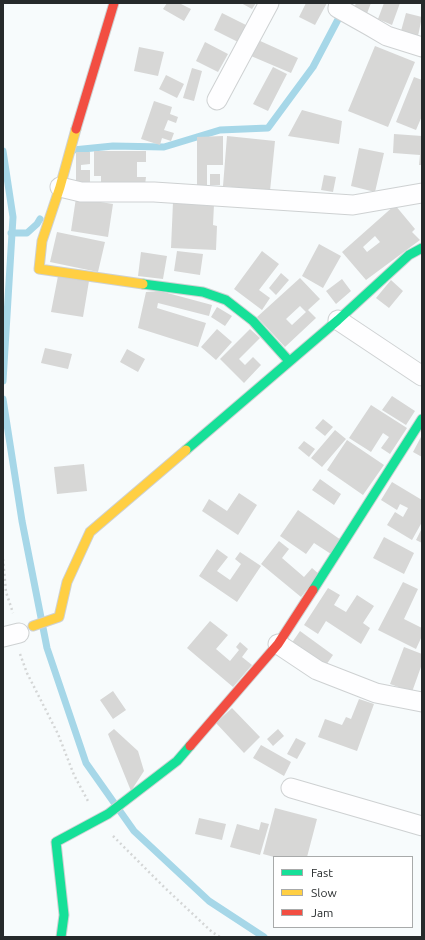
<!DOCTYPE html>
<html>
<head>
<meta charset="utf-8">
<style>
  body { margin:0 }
  #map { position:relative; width:425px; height:940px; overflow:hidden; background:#f7fbfc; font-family:Ubuntu,sans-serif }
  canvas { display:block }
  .frame { position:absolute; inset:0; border:4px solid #262a2b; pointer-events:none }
  .legend { position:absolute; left:273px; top:856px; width:140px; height:72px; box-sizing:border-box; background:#fff; border:1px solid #a8aaaa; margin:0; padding:5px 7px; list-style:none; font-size:12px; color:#262a2b }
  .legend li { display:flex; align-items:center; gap:8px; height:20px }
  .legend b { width:20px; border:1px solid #a8aaaa }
</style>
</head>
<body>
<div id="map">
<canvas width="425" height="940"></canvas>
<div class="frame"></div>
<ul class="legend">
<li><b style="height:5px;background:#16e098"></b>Fast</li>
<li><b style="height:5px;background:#ffcf43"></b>Slow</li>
<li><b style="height:5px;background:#f24e42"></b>Jam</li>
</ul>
</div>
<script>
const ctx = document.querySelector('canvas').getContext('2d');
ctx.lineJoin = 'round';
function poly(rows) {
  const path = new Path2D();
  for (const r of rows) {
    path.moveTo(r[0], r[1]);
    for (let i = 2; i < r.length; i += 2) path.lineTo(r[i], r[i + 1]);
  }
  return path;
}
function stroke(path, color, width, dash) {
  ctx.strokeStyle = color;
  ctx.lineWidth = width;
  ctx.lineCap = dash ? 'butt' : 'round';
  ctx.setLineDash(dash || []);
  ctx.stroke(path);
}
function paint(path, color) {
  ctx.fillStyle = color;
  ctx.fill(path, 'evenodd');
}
stroke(poly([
  [73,150,113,146,164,147,220,130,268,128,313,67,343,10],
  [3,151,13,217,3,381],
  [11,233,27,233,37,224,40,219],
  [3,399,22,521,47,648,86,763,134,831,209,901,264,937]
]), '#a6d7e8', 7);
paint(poly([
  [167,3,179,3,191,9,184,21,163,9],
  [241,3,256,3,252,9],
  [306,3,327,3,315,25,299,17],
  [356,3,371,3,366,16,353,11],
  [384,3,400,3,392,25,378,19],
  [222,13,246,25,238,42,214,30],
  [406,13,422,17,418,36,401,31],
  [258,40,298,58,291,73,251,56],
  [205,42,228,54,218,72,196,61],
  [375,46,415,62,388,127,348,111],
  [139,47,164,52,158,76,134,71],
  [273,67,287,74,268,111,253,104],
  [192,68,202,71,194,101,183,98],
  [166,75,184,84,177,98,159,89],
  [414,77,422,80,422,116,416,130,396,122],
  [154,101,172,107,170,114,178,117,176,123,168,120,164,130,174,133,171,141,162,138,160,145,141,139],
  [302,110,342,121,339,144,288,136],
  [394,134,422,136,422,165,419,165,420,155,393,153],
  [223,136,223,165,207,165,207,188,197,187,197,137],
  [227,136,275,141,270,191,223,186],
  [359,148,384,153,375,192,351,186],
  [94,151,146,151,146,162,137,162,137,177,146,177,145,185,101,185,101,176,94,176],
  [76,152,90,152,90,164,81,165,81,170,90,170,90,185,76,185],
  [210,174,220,174,220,185,210,185],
  [324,175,336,177,333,192,321,190],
  [76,198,113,204,108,237,71,231],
  [173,202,214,204,213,225,217,226,216,250,171,248],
  [395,205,415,229,412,232,420,240,366,280,342,252],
  [375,236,380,242,367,252,363,247],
  [57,232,105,242,98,272,50,262],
  [319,244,341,256,323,288,302,276],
  [177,251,203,254,200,275,174,271],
  [262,251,279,264,259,290,270,298,262,310,234,289],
  [141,252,167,256,163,279,138,276],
  [281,273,289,280,276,295,269,288],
  [58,276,89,281,83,317,51,312],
  [300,278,320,299,308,310,316,318,285,347,257,317],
  [300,306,306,312,292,325,286,319],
  [342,279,351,291,336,304,326,291],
  [391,280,403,291,389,308,376,298],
  [160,291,212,305,209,316,158,303,157,308,206,323,198,347,138,328,146,292],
  [217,307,232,316,225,326,211,317],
  [217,329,232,342,216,360,201,347],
  [250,329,260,338,239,359,245,365,253,357,261,365,244,383,220,359],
  [45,348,72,354,68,369,41,363],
  [127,349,145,359,138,372,120,362],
  [392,396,415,411,406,425,382,410],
  [371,405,407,428,390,454,381,448,389,437,383,433,371,452,349,438],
  [323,419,333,427,325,436,315,428],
  [335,430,346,439,322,467,311,458],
  [422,435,422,457,413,452],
  [347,440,384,465,363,495,327,470],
  [304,441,315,449,309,457,298,448],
  [84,464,87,491,57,494,54,467],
  [320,479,341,494,334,505,312,490],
  [392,482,422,500,422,522,412,540,387,525,395,512,403,517,408,508,400,504,397,510,381,500],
  [239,493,257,505,238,535,202,511,209,499,227,511],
  [298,510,341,540,331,554,314,543,306,554,280,536],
  [422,528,422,543,416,540],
  [384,537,414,553,404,574,373,558],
  [279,541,289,549,282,558,304,577,312,568,319,574,301,597,261,564],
  [217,549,228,557,217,571,230,580,241,564,235,559,240,552,261,566,237,602,199,576],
  [403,582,418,589,404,619,422,628,422,636,416,649,378,630],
  [328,588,340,595,334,605,346,612,357,595,374,606,363,623,370,628,361,644,326,621,318,634,304,625],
  [210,621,228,635,216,649,230,661,239,650,236,647,240,642,248,649,242,657,252,665,233,687,187,648],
  [300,631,333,655,324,668,291,644],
  [404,647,422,654,422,664,412,692,390,684],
  [113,691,126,710,113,719,100,700],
  [359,699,374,704,357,751,318,737,325,719,342,725,346,717,351,719],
  [232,708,260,737,244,753,216,723],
  [114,729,138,751,144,771,131,791,108,734],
  [278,729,284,736,273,746,267,739],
  [296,738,306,743,297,759,287,754],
  [261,745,291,762,284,776,253,758],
  [275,808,317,819,307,857,274,857,263,854],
  [199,818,226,824,222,840,195,834],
  [261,822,269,824,260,855,230,847,237,824,259,830]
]), '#d7d7d6');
const street = poly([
  [339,3,338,8,370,26,387,36,422,47],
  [217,100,269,3],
  [60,187,81,192,154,192,353,205,422,193],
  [338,320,422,376],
  [3,637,19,633],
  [278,644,317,670,376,693,422,702],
  [291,788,422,826]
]);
const fast = poly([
  [143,284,203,292,226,300,253,321,289,361],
  [186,450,338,320,409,255,422,248],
  [313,590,422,419],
  [61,937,64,915,56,842,108,814,177,761,190,746]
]);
const slow = poly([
  [76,129,60,187,42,241,39,269,143,284],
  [33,626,59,617,67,582,90,532,186,450]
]);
const jam = poly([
  [76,129,114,3],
  [190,746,278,644,313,590]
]);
stroke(street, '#ced1d2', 21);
stroke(fast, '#ced1d2', 11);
stroke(slow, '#ced1d2', 11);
stroke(jam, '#ced1d2', 11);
stroke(poly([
  [3,559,6,592,13,613],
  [20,654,27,673,58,734,74,775,88,801],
  [113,836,164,887,212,932,220,937]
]), '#d4d6d6', 2.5, [2, 3]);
stroke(street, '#fefeff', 19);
stroke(fast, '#16e098', 9);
stroke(slow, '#ffcf43', 9);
stroke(jam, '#f24e42', 9);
</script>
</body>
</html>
